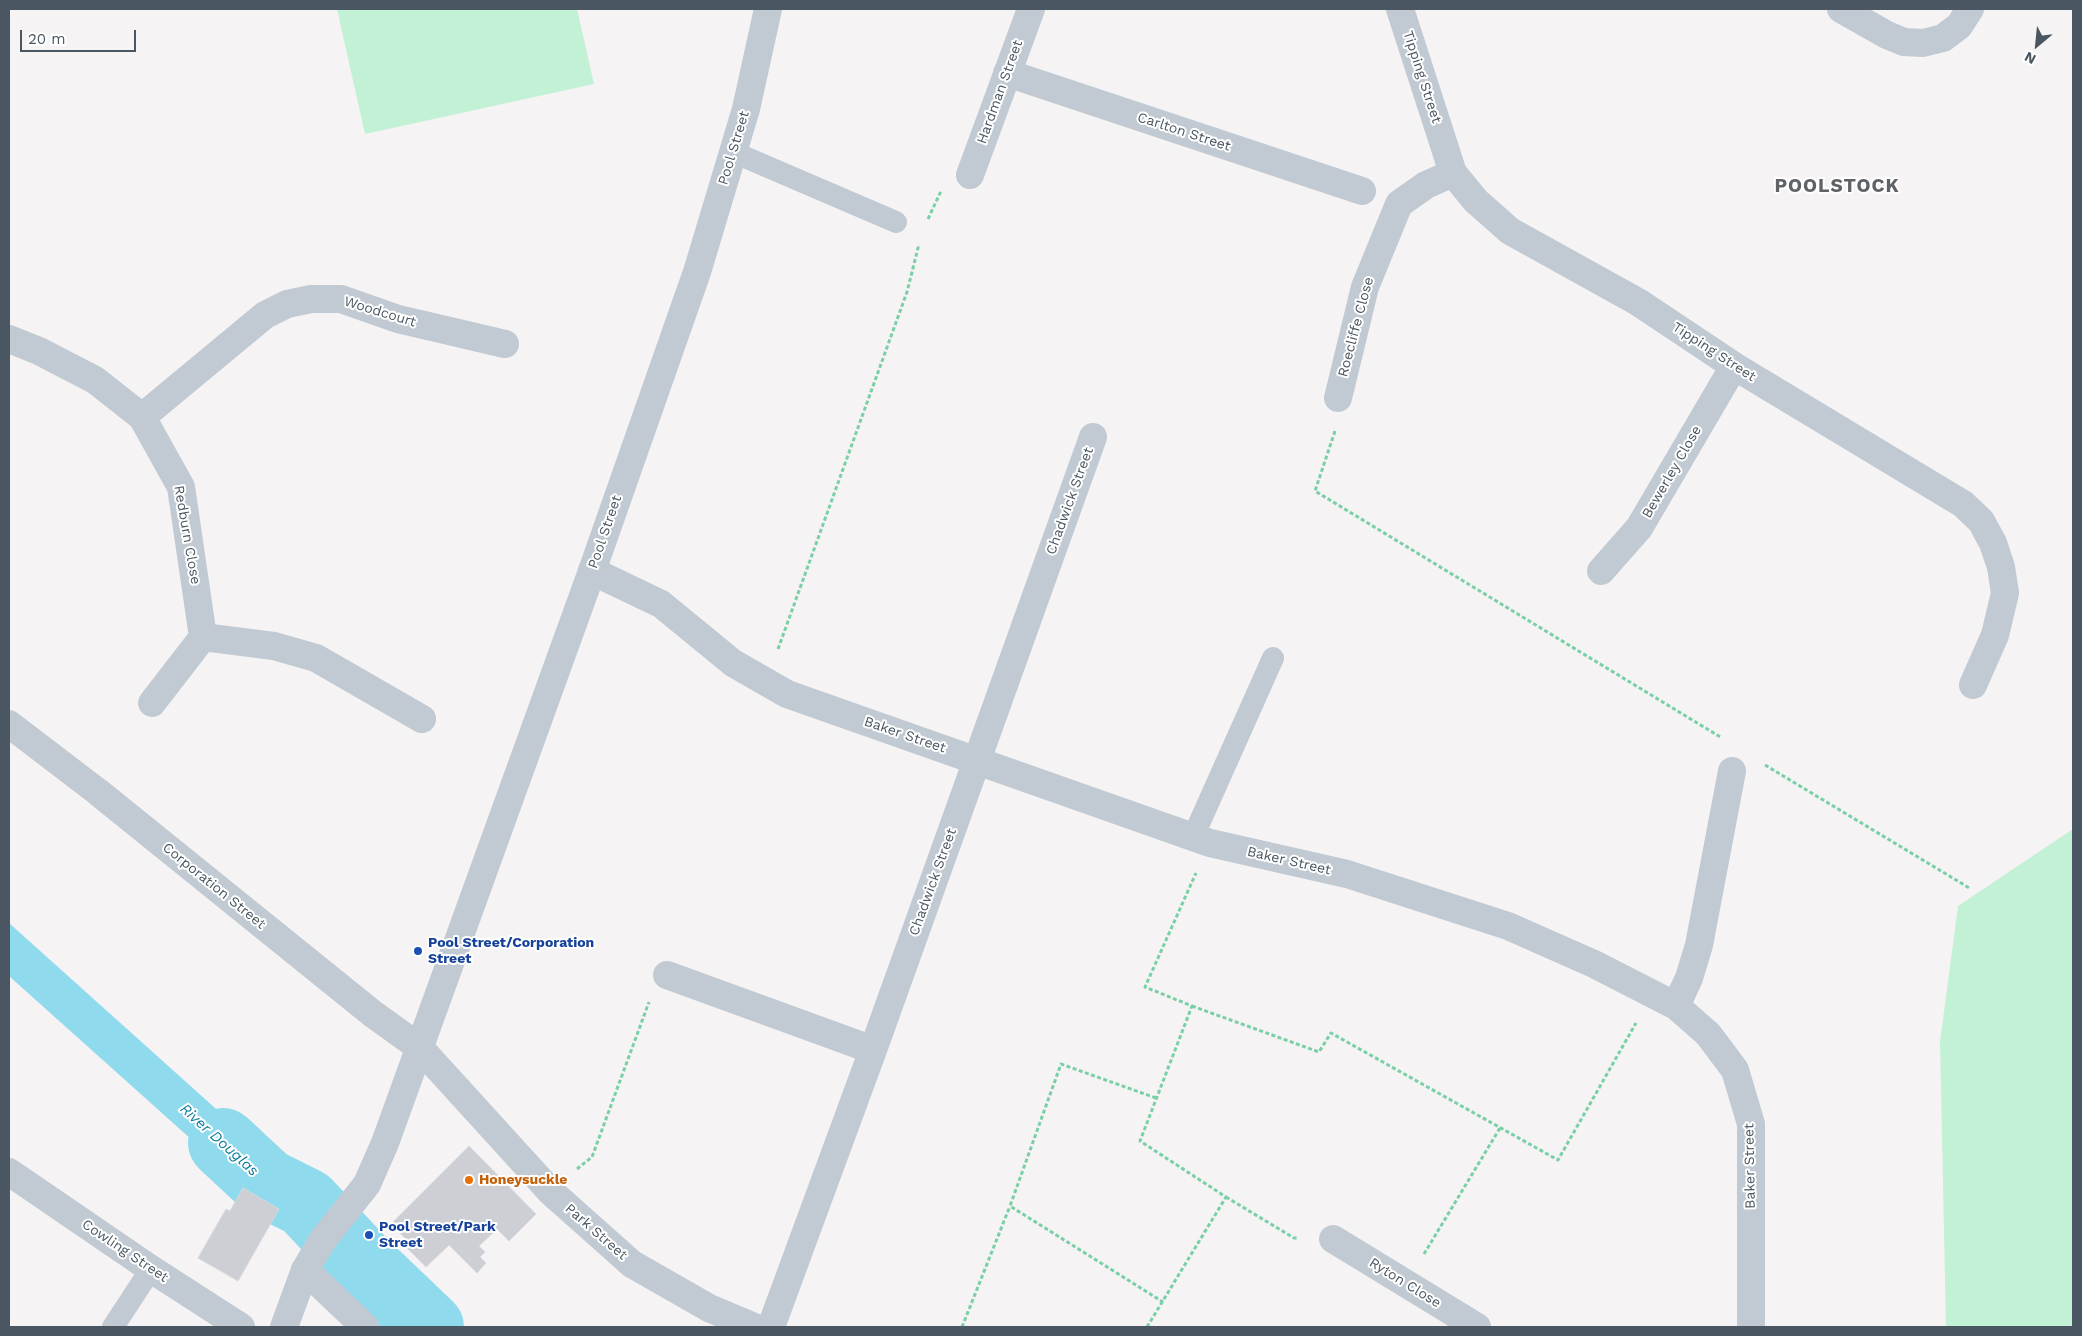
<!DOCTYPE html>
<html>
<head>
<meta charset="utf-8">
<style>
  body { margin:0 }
  #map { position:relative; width:2082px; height:1336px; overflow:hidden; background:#f5f3f3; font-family:"Work Sans",sans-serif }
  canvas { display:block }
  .frame { position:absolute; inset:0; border:10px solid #4a5661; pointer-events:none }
  .north { position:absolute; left:2012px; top:20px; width:50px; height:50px; -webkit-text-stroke:4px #fff; paint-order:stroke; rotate:208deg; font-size:14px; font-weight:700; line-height:20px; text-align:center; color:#4a5661 }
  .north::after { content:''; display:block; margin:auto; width:18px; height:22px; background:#4a5661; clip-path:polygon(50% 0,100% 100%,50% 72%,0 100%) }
  .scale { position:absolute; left:20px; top:30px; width:116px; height:22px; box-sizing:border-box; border:2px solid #4a5661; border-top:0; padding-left:6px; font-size:15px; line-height:18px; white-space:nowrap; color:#4a5661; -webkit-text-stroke:4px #fff; paint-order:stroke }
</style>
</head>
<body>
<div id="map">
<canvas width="2082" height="1336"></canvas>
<div class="frame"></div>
<div class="north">N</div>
<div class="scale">20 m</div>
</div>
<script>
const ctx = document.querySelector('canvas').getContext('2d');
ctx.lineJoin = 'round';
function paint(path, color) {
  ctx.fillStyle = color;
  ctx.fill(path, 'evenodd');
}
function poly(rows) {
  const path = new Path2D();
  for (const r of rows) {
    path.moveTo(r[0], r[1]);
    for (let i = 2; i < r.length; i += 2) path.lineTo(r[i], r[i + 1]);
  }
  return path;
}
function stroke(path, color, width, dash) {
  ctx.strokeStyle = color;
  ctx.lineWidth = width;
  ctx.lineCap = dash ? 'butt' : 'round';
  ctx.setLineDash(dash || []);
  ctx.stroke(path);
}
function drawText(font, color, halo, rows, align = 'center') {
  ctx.font = font + ' "Work Sans",sans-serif';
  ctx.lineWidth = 4;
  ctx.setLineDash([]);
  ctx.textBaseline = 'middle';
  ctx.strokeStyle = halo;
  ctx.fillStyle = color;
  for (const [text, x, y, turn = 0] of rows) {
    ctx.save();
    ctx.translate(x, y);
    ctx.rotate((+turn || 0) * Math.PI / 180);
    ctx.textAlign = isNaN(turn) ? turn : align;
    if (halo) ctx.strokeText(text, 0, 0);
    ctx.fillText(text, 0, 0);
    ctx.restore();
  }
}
paint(poly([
  [337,9,577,9,594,84,365,134],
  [2073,829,2073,1327,1946,1327,1940,1042,1958,906]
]), '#c3f1d5');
paint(poly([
  [9,923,254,1143,309,1186,293,1213,240,1183,9,976],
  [374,1256,447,1327,393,1327,363,1298,353,1282]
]), '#90daee');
stroke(poly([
  [223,1143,266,1183,306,1203,363,1264,429,1327]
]), '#90daee', 70);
const building = poly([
  [469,1146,536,1214,509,1241,497,1229,479,1246,485,1252,480,1257,486,1263,477,1273,449,1245,426,1267,405,1246,409,1242,391,1224,469,1146],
  [243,1188,279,1209,238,1281,198,1258,226,1209,230,1211,243,1188]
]);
paint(building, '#cdcfd5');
stroke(building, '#d7d9de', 1);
stroke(poly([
  [928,219,941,191],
  [1335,431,1315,491,1722,738],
  [778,649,907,292,919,244],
  [1765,765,1971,889],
  [1192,1006,1319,1052,1331,1033,1558,1160,1636,1023],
  [1156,1098,1061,1064,1010,1206,1163,1302],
  [577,1169,592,1157,649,1002],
  [1226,1197,1294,1238,1299,1238],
  [1424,1254,1500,1128],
  [962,1327,1010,1206],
  [1147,1327,1226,1197,1140,1141,1192,1006,1145,987,1196,873]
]), '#7ad0a6', 3, [4, 2.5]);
stroke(poly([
  [733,152,896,222],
  [1193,837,1273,658],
  [113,1327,151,1269]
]), '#c1cad2', 22);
stroke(poly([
  [1400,9,1453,173,1476,201,1510,231,1638,302,1734,366,1963,504,1981,521,1993,543,2001,567,2005,593,1995,635,1973,685],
  [1841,9,1887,35,1904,42,1923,43,1943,38,1959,26,1970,9],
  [1007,73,1362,191],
  [970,175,1031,9],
  [9,339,39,351,95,380,142,417,181,487,203,637],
  [1338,398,1365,287,1399,204,1426,185,1453,173],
  [142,417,265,315,287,304,311,299,341,299,398,319,505,344],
  [592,571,661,604,733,663,787,694,1210,843,1347,874,1508,926,1594,964,1676,1006,1708,1034,1735,1070,1751,1124,1751,1327],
  [1601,571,1639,528,1734,366],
  [152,703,203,637,274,646,316,658,422,719],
  [9,724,98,792,373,1014,419,1047,551,1192,632,1264,709,1308,754,1327],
  [667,975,873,1050],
  [1676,1006,1689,978,1699,945,1732,771],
  [9,1172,151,1269,241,1327],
  [1333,1239,1477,1327],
  [305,1270,365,1327],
  [771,1327,873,1050,1093,437]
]), '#c1cad2', 28);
stroke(poly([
  [284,1327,305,1270,322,1241,367,1184,385,1143,592,571,697,272,746,109,768,9]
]), '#c1cad2', 28);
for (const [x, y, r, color] of [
  [418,951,5,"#1a4fb4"],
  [469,1180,5,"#e8710a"],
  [369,1235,5,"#1a4fb4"]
]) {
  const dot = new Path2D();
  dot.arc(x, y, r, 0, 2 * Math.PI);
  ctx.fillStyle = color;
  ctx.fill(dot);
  stroke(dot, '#fff', 2);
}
drawText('14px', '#4a5661', '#fff', [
  ["Tipping Street",1422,77,72],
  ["Hardman Street",1000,92,-70],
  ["Carlton Street",1184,132,18],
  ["Pool Street",734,148,-73],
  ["Woodcourt",380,312,17],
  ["Roecliffe Close",1356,327,-75],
  ["Tipping Street",1714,352,33],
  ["Bewerley Close",1672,472,-60],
  ["Chadwick Street",1070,501,-70],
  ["Pool Street",605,532,-71],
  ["Redburn Close",187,535,80],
  ["Baker Street",905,735,19],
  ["Baker Street",1289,861,13],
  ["Chadwick Street",933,882,-70],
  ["Corporation Street",214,886,39],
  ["Baker Street",1750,1166,-91],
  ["Park Street",596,1232,41],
  ["Cowling Street",125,1251,34],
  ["Ryton Close",1405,1283,32]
]);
drawText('bold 14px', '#164399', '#fff', [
  ["Pool Street/Corporation",428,943],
  ["Street",428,959],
  ["Pool Street/Park",379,1227],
  ["Street",379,1243]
], 'left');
drawText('bold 14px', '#c56008', '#fff', [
  ["Honeysuckle",479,1180]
], 'left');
drawText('italic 15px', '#0c7c9b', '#fff', [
  ["River Douglas",219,1140,42]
]);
ctx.letterSpacing = '1px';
drawText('bold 19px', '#5f6368', '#fff', [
  ["POOLSTOCK",1837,186]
]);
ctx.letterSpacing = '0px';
</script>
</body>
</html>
